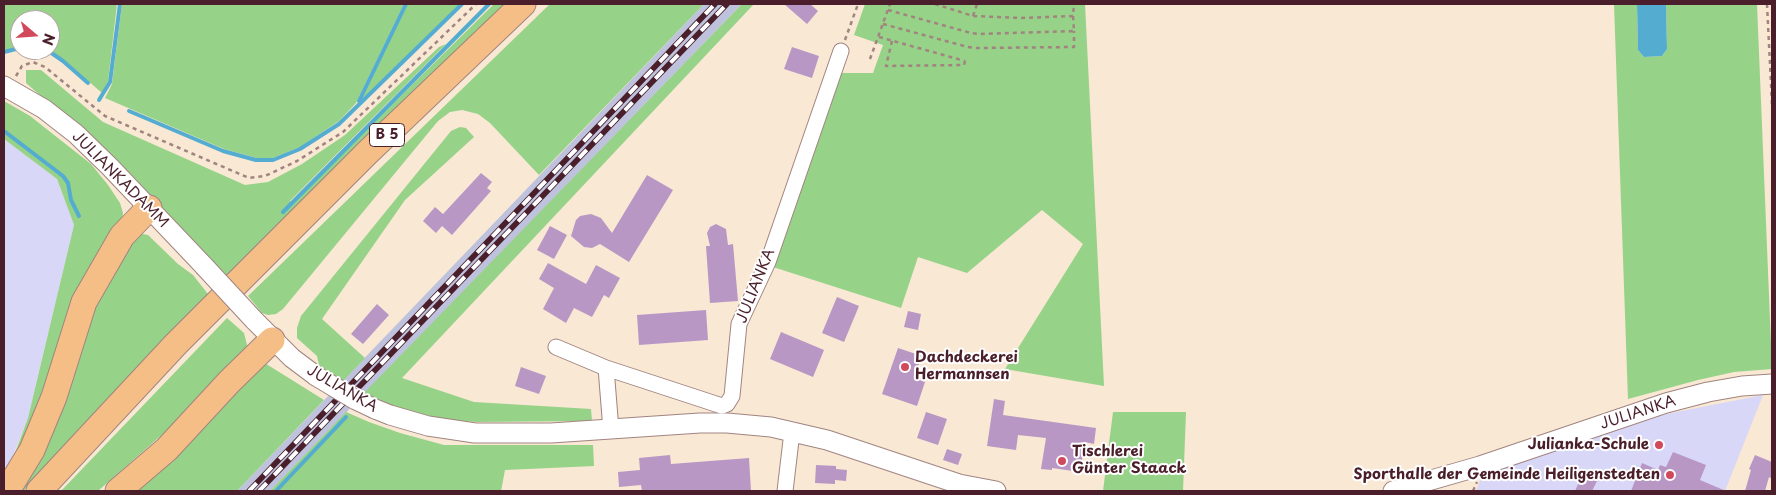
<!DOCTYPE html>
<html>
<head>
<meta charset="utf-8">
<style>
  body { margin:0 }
  #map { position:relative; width:1776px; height:495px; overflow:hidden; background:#f8e8d4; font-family:"Playpen Sans",sans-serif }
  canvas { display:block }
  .frame { position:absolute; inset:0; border:5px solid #4a1f2b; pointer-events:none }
  .north { position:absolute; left:10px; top:10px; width:50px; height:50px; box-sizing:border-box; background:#fff; border:1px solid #b7a5aa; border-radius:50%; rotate:108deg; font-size:14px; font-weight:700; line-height:20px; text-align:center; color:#4a1f2b }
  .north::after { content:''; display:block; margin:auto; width:18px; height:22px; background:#d1495b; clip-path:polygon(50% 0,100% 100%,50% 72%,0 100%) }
</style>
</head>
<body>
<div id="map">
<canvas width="1776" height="495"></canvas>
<div class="frame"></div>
<div class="north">N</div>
</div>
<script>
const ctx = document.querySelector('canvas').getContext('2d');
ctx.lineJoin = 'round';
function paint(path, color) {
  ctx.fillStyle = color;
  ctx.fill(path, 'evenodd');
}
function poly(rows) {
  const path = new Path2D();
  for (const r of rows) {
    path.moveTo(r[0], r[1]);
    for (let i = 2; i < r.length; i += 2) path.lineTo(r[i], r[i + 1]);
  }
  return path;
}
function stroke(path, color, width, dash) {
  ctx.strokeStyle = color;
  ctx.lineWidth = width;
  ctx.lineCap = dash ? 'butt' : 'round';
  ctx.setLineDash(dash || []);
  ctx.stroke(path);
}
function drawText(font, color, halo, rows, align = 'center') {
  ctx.font = font + ' "Playpen Sans",sans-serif';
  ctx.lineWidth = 4;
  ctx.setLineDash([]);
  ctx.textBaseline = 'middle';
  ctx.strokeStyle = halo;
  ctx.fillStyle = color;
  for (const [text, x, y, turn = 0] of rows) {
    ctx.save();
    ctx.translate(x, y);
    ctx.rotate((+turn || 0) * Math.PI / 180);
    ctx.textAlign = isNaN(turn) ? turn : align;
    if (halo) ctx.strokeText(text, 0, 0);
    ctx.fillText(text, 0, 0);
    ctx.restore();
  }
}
paint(poly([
  [4,139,57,179,74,225,28,418,14,453,4,474],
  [1763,395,1725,491,1476,491,1482,475,1666,414]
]), '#d8d7f8');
paint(poly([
  [704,4,742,4,270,491,237,491]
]), '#bfc2dd');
paint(poly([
  [4,4,117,4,108,81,102,93,64,60,46,50,50,50,50,20,20,20,20,47,4,51],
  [122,4,404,4,356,103,339,121,300,147,273,158,257,158,224,149,105,98,112,84],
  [407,4,460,4,361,100],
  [494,4,512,4,228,277,130,173,26,83,26,70,41,70,103,122,245,185,268,182,302,164,345,135,439,47,446,44,290,201,292,203],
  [550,4,704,4,539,175,490,123,478,114,462,110,450,112,438,121,283,309,276,314,268,315,262,313,248,296],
  [742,4,754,4,402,378,474,402,591,409,592,421,476,422,449,420,416,413,391,405,364,393],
  [865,4,1085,4,1104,386,1005,369,1083,244,1042,210,967,273,918,257,901,308,773,267,840,73,873,73,883,45,854,35],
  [1614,4,1637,4,1638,50,1644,57,1662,56,1667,49,1666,4,1757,4,1772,369,1734,372,1698,380,1628,399],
  [4,101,30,116,91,164,108,185,120,203,123,213,122,221,40,412,4,474,15,453,28,418,74,225,57,179,4,139],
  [460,127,466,128,474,137,405,200,322,319,365,358,342,382,319,365,317,356,297,338,297,328,301,316,451,131],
  [137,233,148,235,178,264,193,275,208,294,24,491,16,491,92,302],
  [227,318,244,333,247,345,245,351,165,432,98,491,61,491],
  [263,362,324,400,237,491,128,491],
  [346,412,369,422,400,433,444,445,593,445,594,466,505,470,501,491,270,491],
  [1113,412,1186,412,1183,491,1103,491]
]), '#96d287');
paint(poly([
  [1637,4,1666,4,1667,49,1662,56,1644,57,1638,50]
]), '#54add1');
stroke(poly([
  [40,50,50,52,63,61,88,83],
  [4,52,20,48],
  [99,100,110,82,120,4],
  [359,101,406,4],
  [129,111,223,151,256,160,273,160,300,149,339,124,462,4],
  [4,131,63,176,68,183,71,200,79,216],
  [283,212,489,4],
  [276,491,346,417]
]), '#54add1', 4);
paint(poly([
  [784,4,810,4,818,11,807,24],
  [792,47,819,56,812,78,784,69],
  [481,173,492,182,487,188,491,191,452,235,442,226,436,233,423,221,435,207,443,214],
  [647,175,673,190,629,262,600,244,592,248,584,247,571,236,576,220,580,216,591,214,601,218,612,233],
  [716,224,726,229,728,245,733,244,738,301,710,303,706,246,710,246,707,233,710,227],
  [550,226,567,235,554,259,537,250],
  [548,263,586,284,596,265,620,278,609,298,604,295,592,317,574,308,566,323,543,309,554,288,539,279],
  [837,297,859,306,844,342,822,333],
  [377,304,389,315,363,344,351,334],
  [706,310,708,340,639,345,637,315],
  [908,311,921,314,918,330,904,327],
  [781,332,824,350,813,377,770,359],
  [898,348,922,356,914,378,925,382,917,406,882,394],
  [521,367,546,376,539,394,515,386],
  [994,399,1005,401,1003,415,1096,428,1094,444,1085,442,1080,472,1052,468,1052,470,1041,469,1046,438,1018,435,1016,450,987,446],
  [926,412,947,419,938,445,917,438],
  [947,449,962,454,958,465,943,460],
  [1673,452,1706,465,1700,480,1726,491,1631,491,1642,463,1658,470,1660,465,1666,467],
  [670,455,671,464,749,458,751,491,642,491,641,485,619,487,618,472,640,470,639,458],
  [1755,455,1772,462,1772,479,1769,477,1765,491,1745,491,1751,470,1749,469],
  [816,465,836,466,836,469,847,470,846,481,835,480,835,484,815,483],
  [1582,475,1597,481,1592,491,1575,491]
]), '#b897c5');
const minor = poly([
  [556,347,606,368],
  [611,430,606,368,722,406,727,404,732,396,739,324,768,262,841,51],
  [785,491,792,432]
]);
const tertiary = poly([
  [4,86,44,109,76,134,110,167,204,266],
  [254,320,292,358,316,376],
  [375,409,390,415,428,426,475,433,551,433,700,423,727,423,771,427,827,440,959,484,996,491],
  [1393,491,1480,466,1666,403,1708,392,1742,386,1772,384]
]);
const trunk = poly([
  [7,491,32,450,54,397,84,302,122,236,149,208],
  [39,491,176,344,368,152,523,4],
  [118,491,167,449,229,382,272,340]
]);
stroke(minor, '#a18480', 17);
stroke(tertiary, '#a18480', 21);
stroke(trunk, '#a18480', 27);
stroke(poly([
  [935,4,973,16,1021,18,1073,16,1074,4],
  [1767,4,1772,104],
  [888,10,971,33,980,34,1074,31,1073,16],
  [973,16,977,4],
  [883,24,968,47,976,48,1074,47,1074,31],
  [879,37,965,61],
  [845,40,858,4],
  [892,41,886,66,964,65,965,61],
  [870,59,890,4],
  [16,76,22,66,33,62,45,67,105,116,249,178,265,176,297,161,343,132,476,4],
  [1473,491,1477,482]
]), '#a18480', 2.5, [4, 4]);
stroke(minor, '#fff', 15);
stroke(tertiary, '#fff', 19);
stroke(trunk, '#f6be87', 25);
const rail = poly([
  [249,491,715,4],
  [259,491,727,4]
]);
stroke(rail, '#4a1f2b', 5.5);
stroke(rail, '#fff', 4, [11]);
const tertiaryBridge = poly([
  [204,266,254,320],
  [316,376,356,400,375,409]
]);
stroke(tertiaryBridge, '#a18480', 21, []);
stroke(tertiaryBridge, '#fff', 19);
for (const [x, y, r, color] of [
  [905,367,5,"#d1495b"],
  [1659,445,5,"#d1495b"],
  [1062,461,5,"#d1495b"],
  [1670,475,5,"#d1495b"]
]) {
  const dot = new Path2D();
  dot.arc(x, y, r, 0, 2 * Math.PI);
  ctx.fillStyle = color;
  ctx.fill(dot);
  stroke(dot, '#fff', 2);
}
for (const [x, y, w] of [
  [387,135,35]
]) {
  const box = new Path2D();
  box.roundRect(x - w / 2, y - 11.5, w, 23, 4);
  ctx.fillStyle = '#fff';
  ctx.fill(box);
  stroke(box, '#4a1f2b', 1);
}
drawText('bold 14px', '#4a1f2b', null, [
  ["B 5",387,135]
]);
drawText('15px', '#4a1f2b', '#fff', [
  ["JULIANKADAMM",120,180,45],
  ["JULIANKA",756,286,-68],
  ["JULIANKA",342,389,30],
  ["JULIANKA",1638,413,-18]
]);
drawText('bold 15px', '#4a1f2b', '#fff', [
  ["Dachdeckerei",915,358],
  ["Hermannsen",915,375],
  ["Julianka-Schule",1649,445,"right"],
  ["Tischlerei",1072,452],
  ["Günter Staack",1072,469],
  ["Sporthalle der Gemeinde Heiligenstedten",1660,475,"right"]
], 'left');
</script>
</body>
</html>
